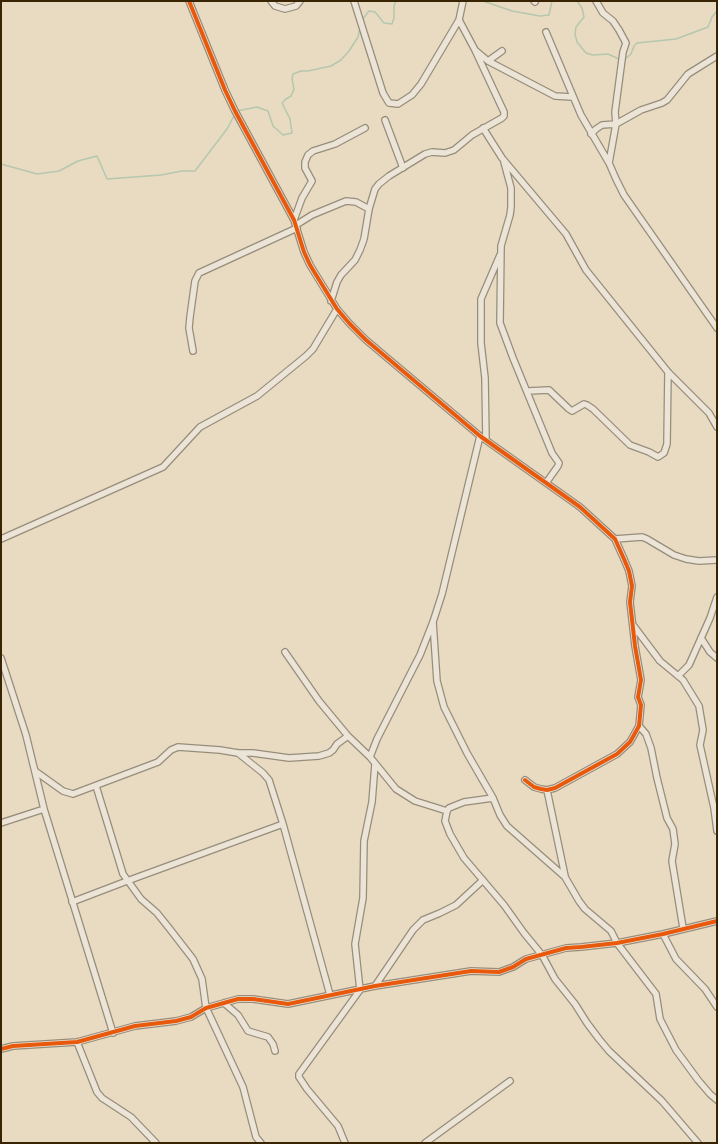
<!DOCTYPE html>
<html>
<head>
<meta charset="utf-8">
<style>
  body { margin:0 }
  #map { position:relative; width:718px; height:1144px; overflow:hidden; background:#e8dbc1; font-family:Vollkorn,serif }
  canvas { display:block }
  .frame { position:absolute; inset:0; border:2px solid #382302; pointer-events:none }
</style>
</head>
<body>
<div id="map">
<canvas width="718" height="1144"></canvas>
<div class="frame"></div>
</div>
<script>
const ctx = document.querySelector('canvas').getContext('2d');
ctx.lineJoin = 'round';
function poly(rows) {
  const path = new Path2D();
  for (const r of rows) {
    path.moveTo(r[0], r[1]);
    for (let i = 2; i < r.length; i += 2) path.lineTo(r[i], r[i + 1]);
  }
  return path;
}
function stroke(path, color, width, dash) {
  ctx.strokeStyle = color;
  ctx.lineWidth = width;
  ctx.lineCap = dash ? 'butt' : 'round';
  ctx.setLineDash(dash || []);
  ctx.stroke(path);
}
stroke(poly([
  [483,1,512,11,540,16,549,15,552,1],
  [577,1,582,8,584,17,576,27,575,34,577,42,586,53,593,55,608,54,621,60],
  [362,20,369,11,375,12,384,23,392,24,394,18,394,6,396,1],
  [625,59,631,54,634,46,637,43,676,39,708,27,712,17,717,11],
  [237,111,257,107,268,111,273,126,283,135,292,133,290,119,282,103,286,99,291,96,294,89,292,79,293,74,301,71,308,71,331,66,341,60,349,51,358,37,360,28],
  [1,164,37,174,59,171,78,161,97,156,107,179,161,175,182,171,195,171,227,129,235,114]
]), '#b5c7ae', 1.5);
const street = poly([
  [189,1,225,90,235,111,294,220,304,252,310,265,337,309,349,323,366,340,480,436,580,507,615,539,624,559,629,571,632,586,630,602,635,646,641,680,638,697,641,705,639,726,630,742,617,754,555,788,547,790,541,789,534,787,525,780],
  [271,1,275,6,285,9,296,6,300,1],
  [354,1,383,93,389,103,398,104,412,95,421,84,459,20,463,1],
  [534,1,535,2],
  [459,20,475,50,488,61,555,96,572,97],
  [546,32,581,115,609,163],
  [717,56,688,74,667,100,662,103,641,110,616,124,609,163,616,179,624,195,717,328],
  [488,61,502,51],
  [385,120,403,168],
  [483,128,502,158,566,234,586,270,668,372,709,413,717,427],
  [591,134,596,129,602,125,616,124,615,112,623,52,626,43,619,30,613,21,603,13,596,1],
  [504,162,511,188,511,207,510,215,501,246,500,323,513,358,552,453,559,463,558,466,546,483],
  [294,220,302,198,312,181,305,168,305,162,308,155,313,151,335,144,365,128],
  [296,225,312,215,346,201,356,202,369,209],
  [331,301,337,282,341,275,355,260,360,250,364,239,369,209,375,189,379,184,389,176,425,154,432,152,445,153,454,150,472,135,502,118,504,116,504,112,475,50],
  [193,351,189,328,190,317,195,281,199,273,297,228],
  [528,391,549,390,569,409,572,411,584,404,587,405,593,409,630,445,649,452,658,457,664,453,667,444,668,372],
  [486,440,485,378,481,343,481,299,500,255],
  [1,539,163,467,200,427,257,396,306,356,313,349,337,309],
  [615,539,642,537,647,539,674,555,686,559,699,561,717,560],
  [433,622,437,681,444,707,467,753,493,798,500,815,507,826,565,877,579,901,585,909,611,931,617,943,656,994,660,1019,676,1050,698,1080,710,1094,717,1100],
  [633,625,660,661,683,680,699,706,703,730,700,745,714,808,717,831],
  [701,638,710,652,717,658],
  [285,652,319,701,348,736,370,757,396,789,415,801,447,811],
  [1,658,26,735,44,809,113,1033],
  [678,676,689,665,710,618,717,597],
  [639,726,646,734,651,748,657,778,667,818,673,829,675,844,672,861,683,928],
  [238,753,263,773,269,780,283,824,330,995],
  [370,757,377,739,420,655,433,622,442,594,480,436],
  [35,771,63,791,73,794,158,762,171,750,178,747,220,750,238,753,253,753,289,758,319,756,329,753,333,750,337,744,348,736],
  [96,786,123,874,141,899,157,913,169,928,193,959,202,979,206,1008,209,1014,243,1087,256,1137,261,1143],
  [547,790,565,876],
  [493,798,464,802,449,808,447,811,445,821,450,834,464,858,504,905,524,933,542,955,555,979,575,1004,587,1023,599,1039,609,1051,662,1101,698,1143],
  [1,823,44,809],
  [72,902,127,881,283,824],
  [663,934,676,959,705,989,717,1007],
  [375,986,413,930,423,920,440,913,456,905,483,880],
  [224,1003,238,1015,248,1031,268,1037,273,1044,275,1051],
  [77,1042,97,1092,102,1098,131,1117,156,1143],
  [1,1049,13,1046,77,1042,135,1026,176,1021,191,1017,206,1008,238,999,253,999,288,1004,375,986,471,971,499,972,513,967,526,959,566,948,581,947,617,943,663,934,717,921],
  [345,1143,338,1126,307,1089,299,1077,299,1074,360,990,355,944,363,898,364,841,372,802,375,764],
  [425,1143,510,1081]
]);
stroke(street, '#978d7b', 8);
stroke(street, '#ebe4d7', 5.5);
stroke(poly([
  [189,1,225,90,235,111,294,220,304,252,310,265,337,309,349,323,366,340,480,436,580,507,615,539,624,559,629,571,632,586,630,602,635,646,641,680,638,697,641,705,639,726,630,742,617,754,555,788,547,790,541,789,534,787,525,780],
  [1,1049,13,1046,77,1042,135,1026,176,1021,191,1017,206,1008,238,999,253,999,288,1004,375,986,471,971,499,972,513,967,526,959,566,948,581,947,617,943,663,934,717,921]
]), '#e8590c', 4);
</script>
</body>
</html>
